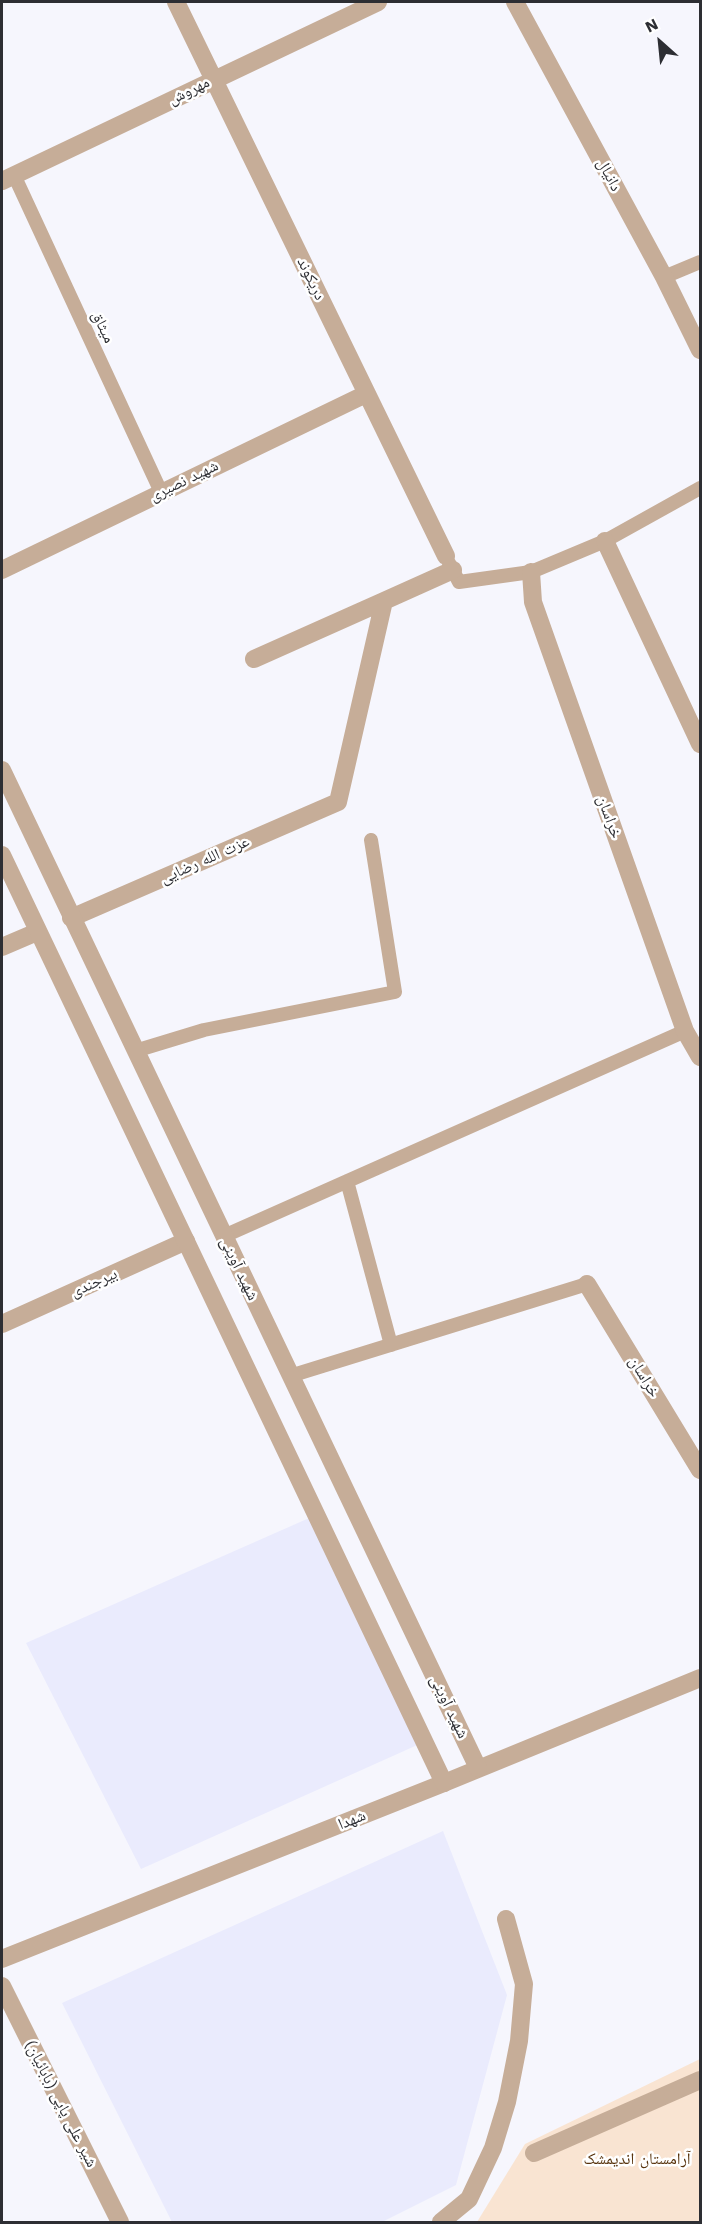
<!DOCTYPE html>
<html>
<head>
<meta charset="utf-8">
<style>
  body { margin:0 }
  #map { position:relative; width:702px; height:2224px; overflow:hidden; background:#f6f6fd; font-family:"Work Sans",sans-serif }
  canvas { display:block }
  .frame { position:absolute; inset:0; border:3px solid #2d2e33; pointer-events:none }
  .north { position:absolute; left:630px; top:12px; width:60px; height:60px; -webkit-text-stroke:4px #fff; paint-order:stroke; rotate:333deg; font-size:16px; font-weight:700; line-height:24px; text-align:center; color:#2d2e33 }
  .north::after { content:''; display:block; margin:auto; width:21px; height:27px; background:#2d2e33; clip-path:polygon(50% 0,100% 100%,50% 72%,0 100%) }
</style>
</head>
<body>
<div id="map">
<canvas width="702" height="2224"></canvas>
<div class="frame"></div>
<div class="north">N</div>
</div>
<script>
const ctx = document.querySelector('canvas').getContext('2d');
ctx.lineJoin = 'round';
function paint(path, color) {
  ctx.fillStyle = color;
  ctx.fill(path, 'evenodd');
}
function poly(rows) {
  const path = new Path2D();
  for (const r of rows) {
    path.moveTo(r[0], r[1]);
    for (let i = 2; i < r.length; i += 2) path.lineTo(r[i], r[i + 1]);
  }
  return path;
}
function stroke(path, color, width, dash) {
  ctx.strokeStyle = color;
  ctx.lineWidth = width;
  ctx.lineCap = dash ? 'butt' : 'round';
  ctx.setLineDash(dash || []);
  ctx.stroke(path);
}
function drawText(font, color, halo, rows, align = 'center') {
  ctx.font = font + ' "Work Sans","Noto Naskh Arabic",sans-serif';
  ctx.lineWidth = 5;
  ctx.setLineDash([]);
  ctx.textBaseline = 'middle';
  ctx.strokeStyle = halo;
  ctx.fillStyle = color;
  for (const [text, x, y, turn = 0] of rows) {
    ctx.save();
    ctx.translate(x, y);
    ctx.rotate((+turn || 0) * Math.PI / 180);
    ctx.textAlign = isNaN(turn) ? turn : align;
    if (halo) ctx.strokeText(text, 0, 0);
    ctx.fillText(text, 0, 0);
    ctx.restore();
  }
}
paint(poly([
  [316,1515,424,1742,141,1869,26,1643],
  [443,1831,507,1995,456,2185,382,2222,172,2222,62,2003]
]), '#eaebfd');
paint(poly([
  [700,2059,700,2222,477,2222,525,2144]
]), '#f9e4d2');
stroke(poly([
  [14,175,161,492],
  [664,277,700,262],
  [449,563,459,582,531,572,605,541,700,488],
  [135,1051,204,1030,395,992,371,840],
  [347,1181,391,1345],
  [224,1236,685,1031],
  [290,1376,587,1284]
]), '#c6ad98', 14);
stroke(poly([
  [176,2,446,556],
  [515,2,664,277,700,350],
  [2,181,378,2],
  [605,541,700,744],
  [2,570,366,394],
  [531,572,533,602,550,650,685,1031,700,1057],
  [254,659,384,601],
  [71,918,338,802,384,601,453,570],
  [2,947,37,932],
  [587,1284,700,1470],
  [2,1324,186,1241],
  [2,1959,444,1783,700,1678],
  [2,1986,120,2222],
  [534,2153,700,2080],
  [441,2222,469,2199,493,2148,507,2102,519,2041,524,1984,506,1919]
]), '#c6ad98', 18);
stroke(poly([
  [2,770,478,1768],
  [2,855,444,1783]
]), '#c6ad98', 18);
drawText('16px', '#2d2e33', '#fff', [
  ["مهروش",189,91,-26],
  ["دانیال",609,175,62],
  ["دریکوند",311,279,64],
  ["میثاق",103,327,65],
  ["شهید نصیری",184,481,-26],
  ["خراسان",609,817,70],
  ["عزت الله رضایی",205,860,-24],
  ["شهید آوینی",239,1269,64],
  ["بیرجندی",94,1283,-24],
  ["خراسان",644,1377,59],
  ["شهید آوینی",449,1707,64],
  ["شهدا",352,1820,-22],
  ["شیر علی پاپی (بابائیان)",61,2104,63]
]);
drawText('16px', '#57320b', '#fff', [
  ["آرامستان اندیمشک",637,2159]
]);
</script>
</body>
</html>
